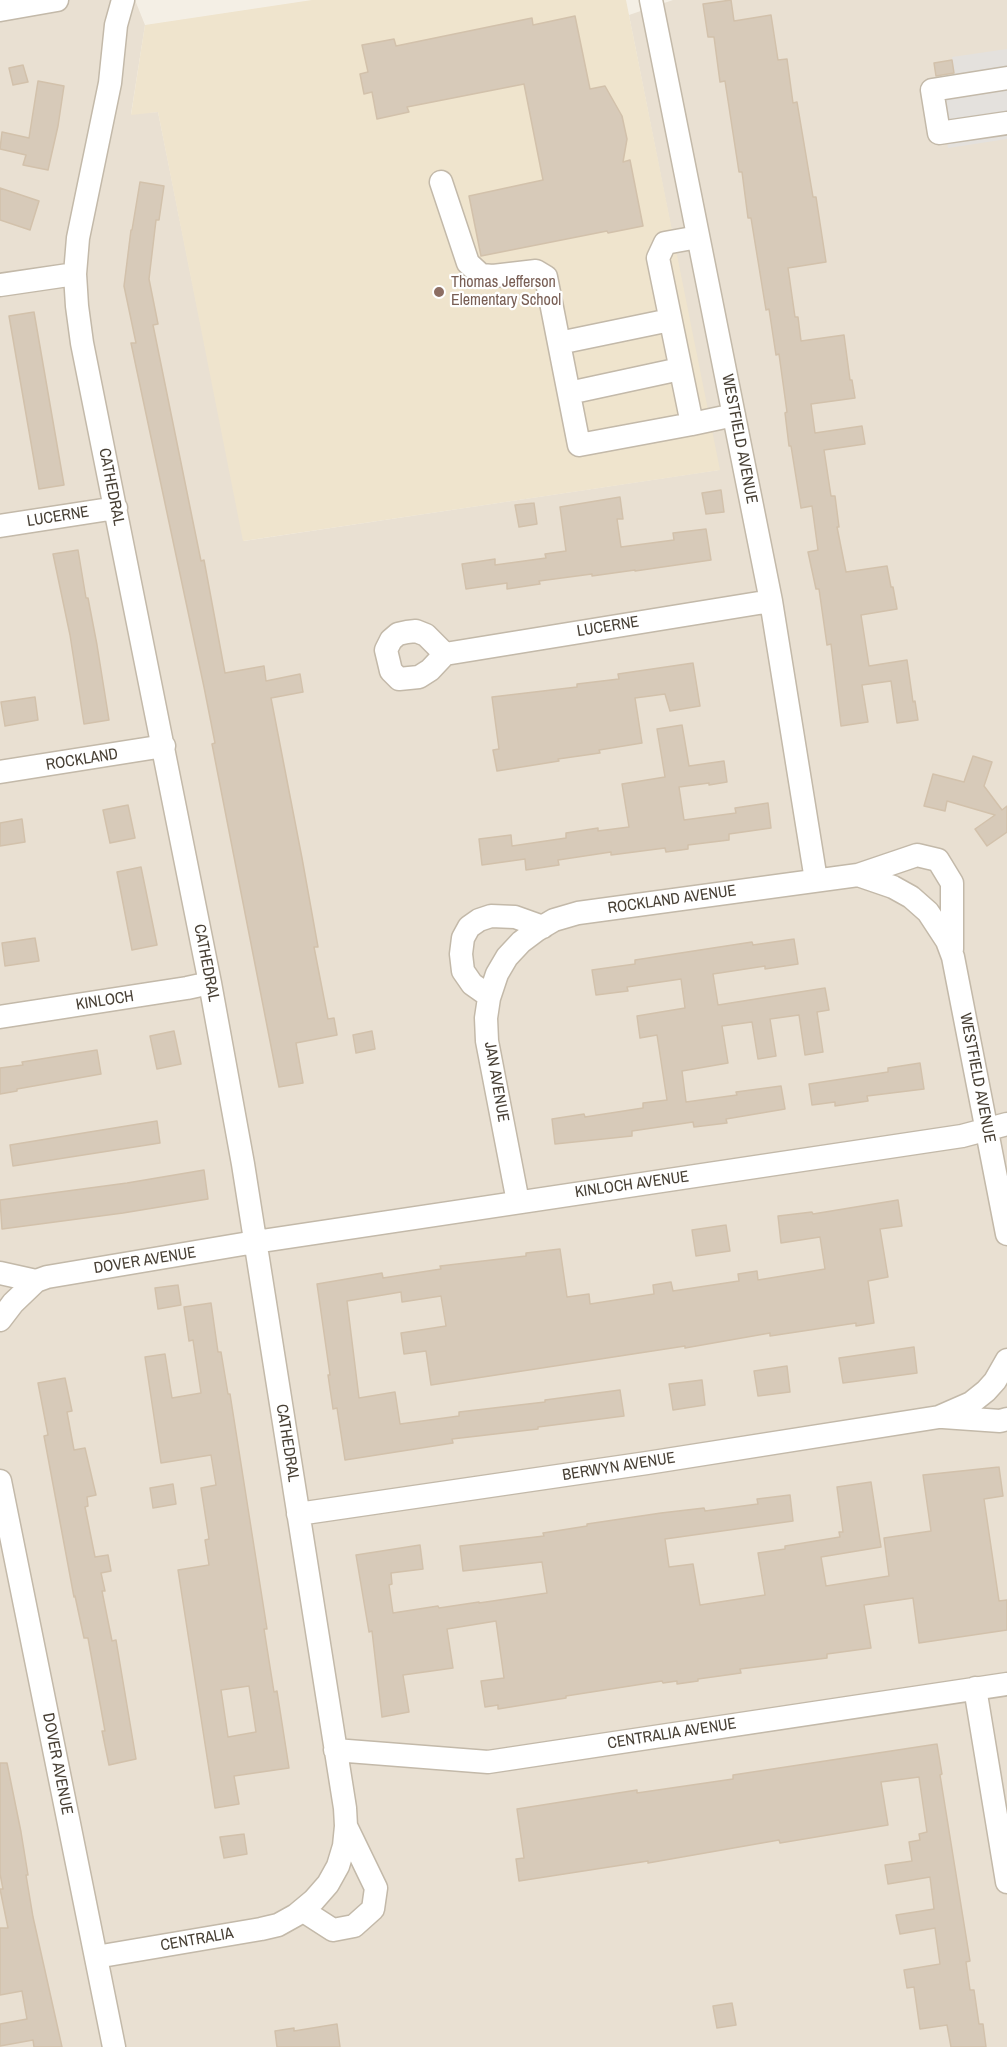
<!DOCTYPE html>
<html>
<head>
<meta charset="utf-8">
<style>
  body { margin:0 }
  canvas { display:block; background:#f4efe5 }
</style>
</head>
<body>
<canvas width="1007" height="2047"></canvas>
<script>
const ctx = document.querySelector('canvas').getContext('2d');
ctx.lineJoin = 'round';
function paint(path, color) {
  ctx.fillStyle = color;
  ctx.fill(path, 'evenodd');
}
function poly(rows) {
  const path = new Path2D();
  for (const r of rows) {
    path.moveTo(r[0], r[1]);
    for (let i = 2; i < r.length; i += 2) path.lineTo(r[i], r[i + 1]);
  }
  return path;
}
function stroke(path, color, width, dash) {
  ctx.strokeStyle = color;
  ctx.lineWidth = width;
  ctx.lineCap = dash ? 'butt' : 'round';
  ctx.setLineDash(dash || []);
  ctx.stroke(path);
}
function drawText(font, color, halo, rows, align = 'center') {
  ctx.font = font + ' "Archivo Narrow",sans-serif';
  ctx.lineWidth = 4.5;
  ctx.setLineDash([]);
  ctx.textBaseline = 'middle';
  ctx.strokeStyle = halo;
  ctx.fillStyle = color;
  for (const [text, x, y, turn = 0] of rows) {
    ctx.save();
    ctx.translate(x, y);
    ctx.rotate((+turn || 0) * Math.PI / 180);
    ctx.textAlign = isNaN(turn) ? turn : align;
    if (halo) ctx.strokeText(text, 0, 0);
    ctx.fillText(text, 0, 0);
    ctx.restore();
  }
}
paint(poly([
  [0,0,135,0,145,25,131,114,158,112,244,541,719,470,629,15,673,0,1007,0,1007,2047,0,2047]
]), '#e9e0d2');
paint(poly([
  [312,0,626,0,720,470,243,541,158,112,131,115,145,25]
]), '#efe4cd');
paint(poly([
  [1007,49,1007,139,948,148,939,88,956,86,952,57]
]), '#e4e1dd');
const building = poly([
  [731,0,734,21,771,15,778,60,787,59,793,103,797,102,813,197,816,197,826,262,788,268,795,317,798,317,801,341,844,335,850,380,852,380,855,398,811,404,815,433,862,426,865,444,824,450,831,496,835,496,839,527,837,527,846,572,887,566,891,587,893,587,897,609,861,615,869,666,907,660,913,702,915,701,918,720,897,723,891,681,862,685,868,722,841,726,831,644,827,645,819,589,816,589,808,552,818,550,812,506,801,508,791,446,789,446,785,413,787,412,779,354,776,355,769,309,766,310,751,218,748,218,742,172,739,172,725,81,720,82,714,37,708,37,703,4,731,0],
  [575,16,590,89,605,86,622,116,627,139,623,162,630,160,643,226,608,233,607,231,481,256,469,196,543,180,524,84,407,107,409,112,377,119,372,92,364,94,360,74,368,72,362,45,394,39,396,46,532,18,533,25,575,16],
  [952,60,954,73,936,76,934,63,952,60],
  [23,65,28,82,13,85,9,68,23,65],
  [38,81,64,86,58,126,48,170,23,165,26,155,0,149,2,132,29,138,38,81],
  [140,182,164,186,159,220,156,220,149,279,158,324,153,325,192,517,201,561,204,560,225,673,264,666,266,681,300,674,303,692,271,698,302,858,318,947,314,947,328,1019,334,1018,337,1035,296,1043,303,1083,279,1087,212,744,215,743,204,687,131,343,136,343,124,286,131,230,132,230,140,182],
  [0,188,39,201,30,230,0,220,0,188],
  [34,312,64,485,39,489,9,316,34,312],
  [721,490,724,512,706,514,702,493,721,490],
  [620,497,623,519,617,519,621,547,674,540,673,533,706,529,711,560,635,571,635,570,592,576,592,574,539,581,540,584,507,589,507,583,466,589,462,564,495,559,495,565,546,558,545,554,566,551,560,507,620,497],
  [534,503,537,524,519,527,515,505,534,503],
  [78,550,86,598,88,598,97,645,109,720,84,724,70,635,53,554,78,550],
  [693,663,700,706,670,711,665,694,635,698,642,743,599,750,600,753,558,759,559,761,497,771,493,750,499,749,492,697,577,687,577,684,619,679,618,674,693,663],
  [35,697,38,720,5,726,1,702,35,697],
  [682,725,689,766,724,761,727,782,709,785,709,783,679,787,684,820,736,813,735,808,768,803,771,828,729,834,729,840,688,845,688,849,666,852,665,848,611,855,611,852,558,860,559,865,526,870,525,859,482,865,479,839,511,835,512,846,566,838,566,833,598,828,598,831,629,827,622,784,665,777,657,729,682,725],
  [973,756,992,762,984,786,1002,810,1007,806,1007,832,987,846,975,829,995,815,947,801,945,811,924,806,933,774,964,782,973,756],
  [128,805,135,838,110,843,103,810,128,805],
  [22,819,25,842,0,846,0,823,22,819],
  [141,867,157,945,132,950,117,872,141,867],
  [35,938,39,961,5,966,2,943,35,938],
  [794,939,798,964,765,969,765,966,713,974,718,1005,825,988,829,1010,817,1012,823,1052,805,1055,799,1015,770,1019,776,1056,758,1059,752,1022,722,1026,728,1063,682,1071,686,1102,737,1095,736,1092,781,1086,785,1109,726,1119,727,1123,694,1127,693,1122,632,1131,632,1136,555,1144,552,1119,584,1114,585,1117,643,1108,643,1103,667,1100,657,1035,640,1038,637,1016,685,1008,681,979,627,987,628,991,596,995,592,970,635,964,635,960,752,942,753,945,794,939],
  [174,1031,181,1064,157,1069,150,1036,174,1031],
  [372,1031,375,1049,356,1053,353,1035,372,1031],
  [97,1050,101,1074,17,1089,17,1091,0,1094,0,1068,23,1065,22,1062,97,1050],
  [920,1063,924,1089,867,1096,868,1101,835,1106,835,1102,812,1105,809,1084,888,1072,888,1068,920,1063],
  [157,1121,160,1143,13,1166,10,1145,157,1121],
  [204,1170,208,1199,123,1213,2,1229,0,1200,127,1183,204,1170],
  [898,1200,902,1226,880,1229,888,1277,868,1281,874,1323,856,1326,856,1323,770,1336,770,1333,685,1348,685,1346,431,1385,426,1351,404,1354,401,1333,446,1326,441,1296,402,1302,401,1292,347,1301,359,1398,395,1392,400,1424,459,1416,459,1412,545,1402,545,1400,620,1390,624,1416,538,1427,538,1429,452,1439,453,1443,345,1460,337,1408,333,1409,328,1375,330,1375,317,1284,382,1273,383,1278,441,1269,440,1266,526,1256,526,1253,560,1249,567,1297,589,1294,590,1304,654,1294,653,1285,671,1282,673,1291,739,1281,738,1274,757,1271,758,1280,825,1269,820,1237,781,1243,778,1216,812,1212,813,1214,898,1200],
  [726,1225,730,1251,696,1256,692,1230,726,1225],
  [178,1285,181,1305,158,1309,155,1288,178,1285],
  [211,1303,218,1352,221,1352,228,1394,230,1394,267,1629,264,1629,274,1692,277,1691,289,1768,234,1776,239,1804,215,1808,178,1570,209,1565,205,1540,209,1539,201,1488,216,1485,211,1455,161,1463,145,1357,165,1354,172,1398,201,1393,193,1340,189,1341,184,1307,211,1303],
  [249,1686,256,1732,228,1737,221,1690,249,1686],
  [914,1347,917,1373,843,1383,839,1358,914,1347],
  [787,1366,790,1392,758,1396,754,1371,787,1366],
  [65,1378,72,1411,67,1412,74,1450,85,1448,96,1495,87,1497,88,1506,85,1507,95,1557,108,1555,111,1571,101,1573,105,1591,102,1591,112,1641,116,1640,136,1759,109,1765,102,1731,105,1731,88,1638,84,1638,75,1596,74,1597,44,1436,48,1435,38,1383,65,1378],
  [702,1380,705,1405,673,1410,669,1384,702,1380],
  [999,1467,1003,1496,984,1499,999,1601,1007,1600,1007,1630,919,1643,913,1598,864,1605,871,1648,827,1654,827,1658,740,1669,741,1673,698,1679,698,1681,677,1684,677,1681,663,1683,662,1681,566,1696,566,1698,498,1709,498,1705,485,1707,481,1681,504,1678,496,1621,447,1629,453,1668,403,1675,409,1712,382,1717,372,1631,369,1632,356,1555,420,1545,423,1569,391,1573,392,1584,389,1585,393,1613,438,1606,439,1608,479,1602,479,1603,547,1593,542,1562,463,1571,460,1546,544,1536,543,1533,587,1526,587,1524,661,1513,704,1508,705,1511,758,1504,757,1499,790,1495,793,1521,665,1539,669,1567,693,1564,700,1605,765,1595,758,1553,785,1549,785,1546,840,1537,839,1532,843,1532,837,1487,871,1482,881,1547,821,1557,826,1586,889,1576,884,1538,931,1531,923,1475,999,1467],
  [173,1484,176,1504,153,1508,150,1488,173,1484],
  [937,1744,942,1774,940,1775,970,1961,966,1962,970,1990,974,1990,979,2024,983,2024,986,2047,951,2047,947,2025,920,2029,914,1987,907,1988,904,1970,940,1964,935,1928,900,1934,896,1915,934,1909,930,1877,888,1884,885,1865,912,1861,909,1842,920,1840,919,1834,927,1832,919,1777,881,1782,888,1825,780,1843,779,1840,648,1863,648,1861,519,1881,516,1859,524,1858,517,1809,637,1790,637,1793,733,1779,733,1775,937,1744],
  [0,1763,7,1763,21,1832,28,1875,26,1875,33,1917,62,2047,34,2047,33,2040,0,2046,0,2024,27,2019,22,1991,0,1995,0,1928,8,1928,0,1889,3,1889,0,1874,0,1763],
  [244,1834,247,1854,224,1858,220,1837,244,1834],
  [732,2003,736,2025,717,2028,713,2006,732,2003],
  [337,2024,340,2047,277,2047,275,2031,294,2028,294,2031,337,2024]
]);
paint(building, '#d7cab9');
stroke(building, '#d2c1ab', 1.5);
const minor = poly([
  [651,0,771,601,816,880],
  [0,10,57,0],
  [1007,78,932,90,939,133,1007,123],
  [441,182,468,263,481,275,493,276,536,271,546,277,579,445,692,424,658,258,665,243,698,237],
  [0,285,75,274],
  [559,343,670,320],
  [569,393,680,369],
  [692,424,734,415],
  [0,526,116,508],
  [445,654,430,670,419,677,399,679,391,671,386,650,391,640,398,634,407,632,416,631,426,635,445,654,771,601],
  [0,772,164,746],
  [858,875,917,855,938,860,952,883,952,949],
  [489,996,472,984,463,971,461,954,463,938,469,927,479,920,491,916,515,917,543,927],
  [0,1017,187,988,210,983],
  [518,1202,487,1041,486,1018,489,998,497,974,507,957,521,942,537,930,554,920,578,913,858,875,893,887,911,897,928,912,947,941,953,957,1007,1234],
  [0,1273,36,1281],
  [0,1320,13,1303,36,1281,47,1277,255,1242,962,1136,1007,1124],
  [943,1417,1000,1421,1007,1419],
  [0,1481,114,2047],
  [298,1514,647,1463,939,1417,971,1403,986,1391,995,1381,1007,1360],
  [975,1688,1007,1882],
  [335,1750,488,1762,1007,1684],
  [302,1910,333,1930,354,1926,373,1909,376,1888,346,1826],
  [96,1957,261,1929,278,1925,296,1915,314,1900,328,1884,338,1866,344,1846,346,1826,345,1808,243,1164,210,983,82,343,77,306,75,274,78,238,110,83,116,25,123,0]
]);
stroke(minor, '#c3b9a9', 25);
stroke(minor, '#fff', 22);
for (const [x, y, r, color] of [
  [439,292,6,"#8d6e63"]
]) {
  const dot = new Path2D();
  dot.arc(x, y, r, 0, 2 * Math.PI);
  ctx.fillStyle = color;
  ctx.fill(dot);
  stroke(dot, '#fff', 2);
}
drawText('16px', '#785e54', '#fff', [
  ["Thomas Jefferson",451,283],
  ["Elementary School",451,301]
], 'left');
drawText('16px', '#473f34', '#fff', [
  ["WESTFIELD AVENUE",739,439,79],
  ["CATHEDRAL",111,487,79],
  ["LUCERNE",58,517,-9],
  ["LUCERNE",608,627,-9],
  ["ROCKLAND",82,760,-9],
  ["ROCKLAND AVENUE",672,900,-8],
  ["CATHEDRAL",206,963,79],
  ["KINLOCH",105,1001,-9],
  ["WESTFIELD AVENUE",977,1078,79],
  ["JAN AVENUE",496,1082,80],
  ["KINLOCH AVENUE",632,1185,-8],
  ["DOVER AVENUE",145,1261,-9],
  ["CATHEDRAL",287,1443,81],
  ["BERWYN AVENUE",619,1467,-9],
  ["CENTRALIA AVENUE",672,1734,-9],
  ["DOVER AVENUE",57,1764,79],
  ["CENTRALIA",197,1940,-10]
]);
</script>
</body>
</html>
